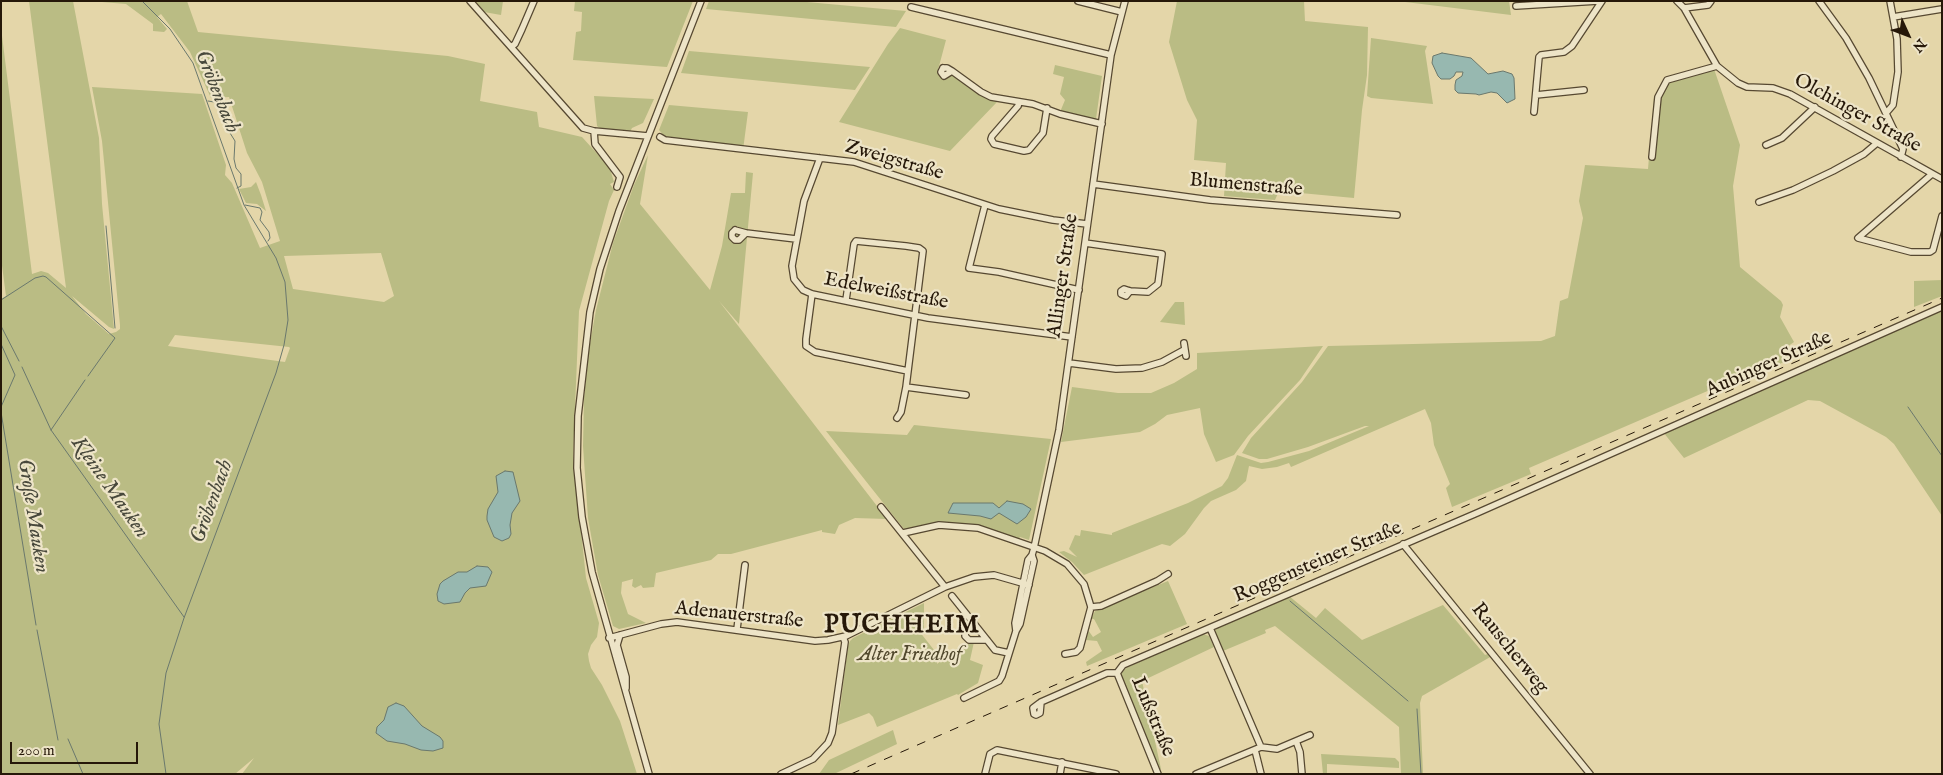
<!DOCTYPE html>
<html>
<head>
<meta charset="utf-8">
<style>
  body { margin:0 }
  #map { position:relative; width:1943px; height:775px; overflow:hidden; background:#e4d6a9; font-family:"IM FELL English",serif }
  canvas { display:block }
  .frame { position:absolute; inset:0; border:2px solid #261809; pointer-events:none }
  .north { position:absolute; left:1883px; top:10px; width:50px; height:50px; -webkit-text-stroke:4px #ede4c7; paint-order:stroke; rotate:133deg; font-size:14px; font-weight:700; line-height:20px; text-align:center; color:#261809 }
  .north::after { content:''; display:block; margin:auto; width:18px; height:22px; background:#261809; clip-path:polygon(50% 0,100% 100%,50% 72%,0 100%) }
  .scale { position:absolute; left:10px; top:742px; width:128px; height:22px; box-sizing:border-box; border:2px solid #261809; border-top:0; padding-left:6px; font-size:15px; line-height:18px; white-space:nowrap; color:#261809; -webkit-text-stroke:4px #ede4c7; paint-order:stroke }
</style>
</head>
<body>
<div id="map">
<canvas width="1943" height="775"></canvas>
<div class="frame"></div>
<div class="north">N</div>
<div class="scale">200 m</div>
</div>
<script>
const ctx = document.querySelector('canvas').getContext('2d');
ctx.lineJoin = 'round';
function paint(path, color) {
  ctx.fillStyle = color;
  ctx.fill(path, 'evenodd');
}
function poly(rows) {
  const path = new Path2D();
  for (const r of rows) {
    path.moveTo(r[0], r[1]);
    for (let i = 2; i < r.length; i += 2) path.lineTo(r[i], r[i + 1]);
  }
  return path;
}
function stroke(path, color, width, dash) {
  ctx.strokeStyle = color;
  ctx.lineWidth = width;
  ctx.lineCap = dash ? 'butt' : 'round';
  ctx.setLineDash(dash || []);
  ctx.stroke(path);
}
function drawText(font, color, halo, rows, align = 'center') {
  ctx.font = font + ' "IM FELL English",serif';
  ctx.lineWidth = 4.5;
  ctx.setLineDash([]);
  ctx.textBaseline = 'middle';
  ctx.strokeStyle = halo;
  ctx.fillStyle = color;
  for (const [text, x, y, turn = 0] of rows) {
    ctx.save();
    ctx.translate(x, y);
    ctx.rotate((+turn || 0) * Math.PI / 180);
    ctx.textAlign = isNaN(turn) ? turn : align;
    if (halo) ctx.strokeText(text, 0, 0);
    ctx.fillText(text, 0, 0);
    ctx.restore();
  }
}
paint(poly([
  [29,1,73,1,99,138,102,204,114,329,109,327,72,296,86,314,109,334,116,332,120,329,120,325,102,141,92,87,202,94,226,165,225,175,232,183,260,248,280,241,262,182,247,153,229,97,211,98,190,52,161,14,157,17,167,29,164,32,153,31,153,24,126,4,90,1,187,1,198,32,448,56,485,64,480,101,537,112,539,127,582,137,612,170,611,172,614,182,610,184,614,190,609,201,579,311,573,456,586,578,599,623,597,637,591,645,588,654,589,661,591,668,602,685,620,721,637,774,242,774,254,758,235,774,1,774,1,299,6,296,1,258,1,28,32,274,41,271,48,273,66,288],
  [381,253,394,296,384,302,293,289,284,256],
  [175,335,289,347,290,348,285,362,168,346],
  [475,1,503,1,501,15,484,12],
  [575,1,693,1,667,67,573,60,576,32,581,31,582,12,574,11],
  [709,1,796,1,906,11,896,27,706,9],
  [1177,1,1304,1,1305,21,1368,27,1367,75,1362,110,1354,198,1279,191,1275,200,1224,196,1226,163,1194,160,1197,120,1187,100,1169,42],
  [1397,1,1509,1,1511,15,1438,6],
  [900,28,946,40,938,70,939,74,945,78,951,75,957,78,971,89,997,102,950,151,839,122,888,44],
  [1371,38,1427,46,1425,51,1433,104,1371,98,1367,96],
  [689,51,870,67,855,90,681,73],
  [1055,65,1102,76,1096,119,1060,112,1065,100,1060,94,1064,77,1053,74],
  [1713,66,1740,145,1733,186,1740,267,1781,301,1783,305,1780,317,1794,342,1787,347,1793,358,1757,374,1737,375,1733,380,1529,468,1531,474,1452,507,1446,488,1450,484,1434,445,1431,423,1425,409,1291,467,1289,463,1277,467,1262,469,1249,466,1246,481,1236,490,1211,501,1204,508,1185,534,1170,546,1162,544,1084,575,1072,562,1059,552,1064,551,1077,557,1069,549,1075,535,1080,536,1081,530,1112,535,1112,533,1188,503,1222,486,1228,478,1237,455,1261,463,1268,462,1309,451,1369,426,1365,426,1308,447,1267,459,1259,459,1242,453,1251,438,1302,382,1328,346,1541,341,1555,336,1560,301,1568,298,1583,218,1579,201,1585,165,1648,169,1654,97,1665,78],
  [594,96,654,99,643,123,632,128,630,132,601,129,597,126],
  [669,105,748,112,743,150,666,138,659,130],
  [648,155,640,204,710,290,722,246,731,193,745,193,746,172,753,173,739,324,719,301,887,519,855,518,839,525,835,534,822,532,822,530,731,554,718,554,711,560,656,573,654,587,643,588,641,585,635,588,632,586,633,579,622,582,621,593,628,614,646,623,619,629,613,626,598,575,588,518,583,446,584,399,587,360,596,310,613,243,634,185],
  [256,182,261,195,266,211,257,204,246,203,239,189,251,187],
  [1942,280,1942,296,1914,307,1914,281],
  [1175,302,1184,302,1185,325,1160,322],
  [1942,310,1942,516,1894,444,1886,437,1820,401,1808,400,1684,458,1663,432],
  [1323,346,1300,380,1248,436,1234,455,1216,462,1204,434,1200,408,1167,415,1155,424,1140,432,1061,442,1072,387,1118,393,1151,393,1174,383,1197,369,1197,353],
  [914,425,1051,439,1029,540,1020,537,1019,539,978,526,958,523,941,523,904,529,826,431,907,435],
  [1168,581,1187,624,1087,666,1086,662,1102,651,1097,641,1086,640,1089,626,1090,628,1088,630,1093,637,1101,632,1094,619,1091,619,1095,611],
  [1289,596,1316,618,1325,608,1362,640,1443,605,1485,655,1490,653,1492,656,1422,696,1420,703,1423,774,1401,774,1399,727,1275,626,1265,630,1266,633,1223,651,1215,635,1215,631,1218,627],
  [924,603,924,629,919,631,938,655,937,664,959,647,974,642,970,660,983,665,978,683,958,695,957,694,877,727,873,717,869,713,838,725,848,646,850,641,853,638],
  [1203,634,1209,636,1214,647,1142,681,1161,769,1160,769,1120,677,1121,673,1126,668],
  [893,730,897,744,834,774,819,774,829,760],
  [1321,754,1395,758,1399,762,1399,768,1327,764,1327,774,1323,774]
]), '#babc84');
const water = poly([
  [1442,53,1471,58,1488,74,1503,71,1512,74,1514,78,1515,99,1507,103,1497,93,1491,92,1479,95,1476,94,1458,93,1455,90,1455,85,1456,80,1462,76,1463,72,1456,72,1454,76,1450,79,1441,79,1438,76,1432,63,1433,56,1442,53],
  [505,471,513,472,520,501,512,513,510,525,511,534,509,538,502,541,494,537,487,520,487,516,488,509,498,492,496,476,505,471],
  [1007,501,1023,504,1031,509,1026,517,1017,524,999,513,991,519,980,516,948,513,953,503,993,503,999,508,1007,501],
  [477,566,488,567,492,572,486,586,470,588,465,593,460,602,444,604,438,601,437,594,440,584,443,581,458,572,467,572,477,566],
  [396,703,404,706,422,726,440,737,443,741,443,748,433,751,421,750,405,744,387,741,376,733,377,727,384,720,388,707,396,703]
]);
paint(water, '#97b8b0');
stroke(water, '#6a786d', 1);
stroke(poly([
  [142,1,170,29,193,63,244,205,276,258,285,282,288,320,284,345,276,373,184,618,166,673,159,724,166,774],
  [208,101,220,103,223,108,221,118,223,123,227,124,230,128,230,133,235,141,234,159,236,168,241,174,241,186,237,188],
  [245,205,260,208,262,212,260,220,269,232,270,238,268,241],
  [106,226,115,328],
  [1,300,35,278,43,276,46,277,115,338,88,376],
  [1,326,19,361],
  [1,344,15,375,1,407],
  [22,367,51,430,184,617],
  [1908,407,1942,456],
  [1,412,36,625],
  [51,430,85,380],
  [1290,601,1408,701],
  [37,630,58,740],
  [1417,709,1421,774],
  [68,739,83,774]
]), '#6a786d', 1);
const minor = poly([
  [470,1,583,128,594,131,648,136],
  [1078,1,1122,12],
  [1677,1,1684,8,1717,66,1738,83,1747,87,1773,88,1790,94,1942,179],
  [1819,1,1846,38,1869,78,1903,149,1901,157],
  [1516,6,1598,1],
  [911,7,1111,55],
  [1684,8,1708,5,1711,1],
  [1893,17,1942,9],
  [511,47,515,44,522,29,534,1],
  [943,68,947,68,952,71,944,76,941,72,943,68],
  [952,71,981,92,991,97,1033,104,1060,114,1102,124],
  [1536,95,1584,90],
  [1019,102,1018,106,992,136,991,139,994,144,1024,151,1029,150,1043,133,1047,108],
  [1534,112,1539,57,1541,55,1564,52,1572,46,1602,1],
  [1887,112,1893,105,1898,72,1897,39,1890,1],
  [594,131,595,144,620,177,617,187],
  [660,137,665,140,854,162,999,209,1053,220,1087,224],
  [1766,145,1782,138,1815,107],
  [1652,157,1658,97,1667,80,1717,66],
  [820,158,804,201,792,266,794,279,803,290,812,294,928,318,1072,337],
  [1932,174,1858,238,1911,252,1930,252,1933,250,1942,216],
  [1093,184,1210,200,1397,215],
  [1759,202,1793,190,1833,171,1864,154,1877,143],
  [985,205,969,268,999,272,1079,290],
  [735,230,746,233,739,240,735,240,732,237,732,233,735,230],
  [746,233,796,239],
  [1085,243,1162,254,1158,284,1148,292,1130,291,1124,289,1121,291,1121,294,1126,296,1130,291],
  [812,294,806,339,806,346,815,352,908,371],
  [846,300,854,244,856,241,906,246,919,248,923,251,906,387,901,412,897,418],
  [1184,343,1186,356],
  [1069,363,1116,369,1142,368,1162,362,1184,350],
  [906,387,966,395],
  [881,507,945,587],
  [903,533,939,525,978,528,1045,551,1067,564,1084,584,1091,607,1080,648,1076,652,1065,654],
  [1403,544,1590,774],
  [952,596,995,650,1009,653],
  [1091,607,1101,606,1157,581,1168,574],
  [975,625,969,626,966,629,965,636,969,640,987,640],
  [1210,628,1261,747],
  [737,629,745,565],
  [1016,631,1015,623,1028,560,1032,555,1034,548,1059,430,1111,55,1125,1],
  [620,635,617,645,626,677,626,688],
  [609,638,661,624,677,622,815,641,828,640,846,636,945,587,974,577,994,575,1029,585],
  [1117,673,1123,665,1477,513,1942,307],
  [1117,673,1158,774],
  [964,698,999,681,1002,676,1016,631,1020,624,1034,561,1032,555],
  [1041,702,1040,713,1036,715,1034,714,1033,708,1041,702,1107,673,1117,673],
  [1296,741,1300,752,1302,774],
  [1255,750,1261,774],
  [649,774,592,572,582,517,577,468,578,416,590,312,600,269,619,211,701,1],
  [781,774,813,759,828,743,832,733,845,642,843,637],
  [985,774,990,754,997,750,1116,774],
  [1060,774,1062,762],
  [1196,774,1261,747,1277,749,1310,735]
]);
stroke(minor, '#564831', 8);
stroke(minor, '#ede4c7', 5.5);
stroke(poly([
  [851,774,1942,298]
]), '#261809', 1, [9, 9]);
drawText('20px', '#261809', '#ede4c7', [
  ["Olchinger Straße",1857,114,29],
  ["Zweigstraße",894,161,16],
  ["Blumenstraße",1246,186,5],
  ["Allinger Straße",1064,276,-82],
  ["Edelweißstraße",886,292,11],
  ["Aubinger Straße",1769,365,-24],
  ["Roggensteiner Straße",1318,563,-23],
  ["Adenauerstraße",739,616,6],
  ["Rauscherweg",1509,649,51],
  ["Lußstraße",1152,717,67]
]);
drawText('italic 20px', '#52492e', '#ede4c7', [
  ["Alter Friedhof",910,656]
]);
drawText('italic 21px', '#48483b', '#ede4c7', [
  ["Gröbenbach",216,92,68],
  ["Kleine Mauken",109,488,55],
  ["Gröbenbach",213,502,-70],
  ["Große Mauken",32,516,81]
]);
ctx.letterSpacing = '1px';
drawText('bold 25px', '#261809', '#ede4c7', [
  ["PUCHHEIM",902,627]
]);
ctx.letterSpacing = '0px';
</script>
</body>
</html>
